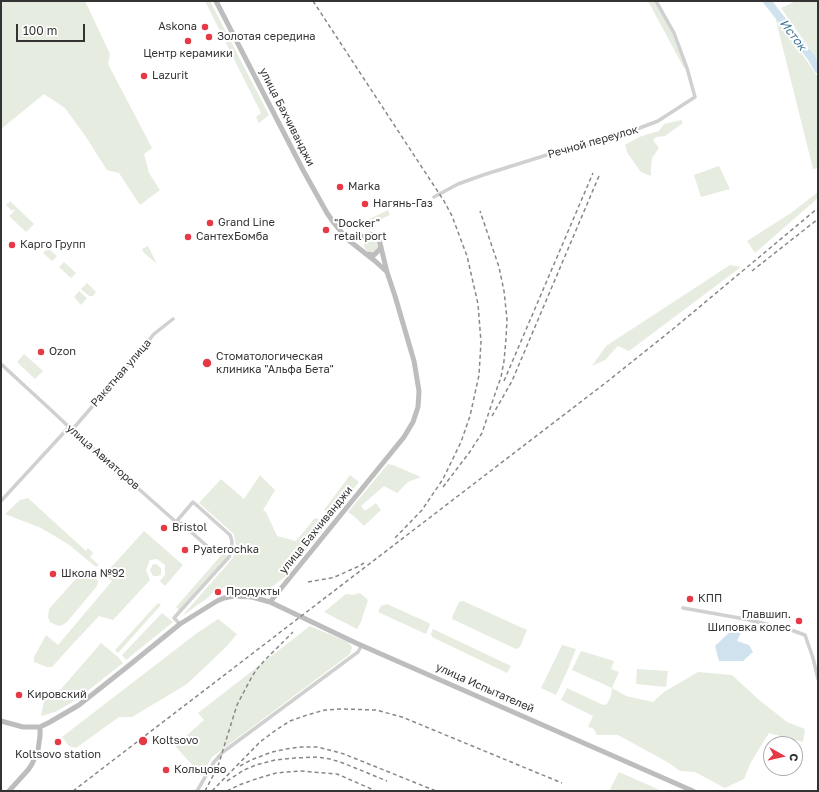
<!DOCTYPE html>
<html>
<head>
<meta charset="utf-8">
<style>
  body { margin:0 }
  #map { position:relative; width:819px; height:792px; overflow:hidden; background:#fff; font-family:"Golos Text",sans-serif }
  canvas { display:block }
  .frame { position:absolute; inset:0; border:2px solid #333; pointer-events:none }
  .north { position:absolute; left:763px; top:736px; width:40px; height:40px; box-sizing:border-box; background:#fff; border:1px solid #adadad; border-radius:50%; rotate:98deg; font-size:11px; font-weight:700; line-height:16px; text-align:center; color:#333 }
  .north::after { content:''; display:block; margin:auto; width:14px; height:18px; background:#e63946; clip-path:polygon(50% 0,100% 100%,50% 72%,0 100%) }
  .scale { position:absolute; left:16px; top:24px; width:69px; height:18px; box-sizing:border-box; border:2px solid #333; border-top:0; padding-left:5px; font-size:12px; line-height:14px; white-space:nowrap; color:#333; -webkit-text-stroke:3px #fff; paint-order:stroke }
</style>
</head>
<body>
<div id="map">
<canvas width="819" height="792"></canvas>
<div class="frame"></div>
<div class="north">С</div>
<div class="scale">100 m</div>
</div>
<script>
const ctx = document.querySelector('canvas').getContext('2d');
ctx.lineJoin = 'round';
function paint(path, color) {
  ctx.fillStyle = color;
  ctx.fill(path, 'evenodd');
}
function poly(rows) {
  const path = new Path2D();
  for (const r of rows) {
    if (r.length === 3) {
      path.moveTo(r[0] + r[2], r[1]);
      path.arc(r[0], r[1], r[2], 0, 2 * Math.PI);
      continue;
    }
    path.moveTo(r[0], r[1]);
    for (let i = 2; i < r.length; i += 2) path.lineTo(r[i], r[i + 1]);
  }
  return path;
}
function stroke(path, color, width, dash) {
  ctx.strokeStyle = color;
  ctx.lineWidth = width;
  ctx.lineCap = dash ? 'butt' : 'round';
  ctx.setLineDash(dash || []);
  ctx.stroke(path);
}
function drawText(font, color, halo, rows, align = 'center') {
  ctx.font = font + ' "Golos Text",sans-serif';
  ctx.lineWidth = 4;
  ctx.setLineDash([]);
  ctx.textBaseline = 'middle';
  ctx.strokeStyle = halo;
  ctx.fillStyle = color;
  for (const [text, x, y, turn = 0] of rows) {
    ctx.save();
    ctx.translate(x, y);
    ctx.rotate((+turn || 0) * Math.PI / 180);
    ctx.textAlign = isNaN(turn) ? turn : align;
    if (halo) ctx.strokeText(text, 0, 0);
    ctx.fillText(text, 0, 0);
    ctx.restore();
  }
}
paint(poly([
  [1,1,85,1,110,54,108,64,152,148,144,154,149,173,160,190,140,205,119,173,107,170,86,137,65,108,44,94,1,129],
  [205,1,210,1,269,115,259,123,256,117,261,113],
  [648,1,656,1,665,16,687,68,684,68],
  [796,1,818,1,818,60,781,8],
  [775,15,818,77,818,168,813,169,779,33],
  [681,120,683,123,665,136,656,137,653,140,659,148,652,158,651,168,651,176,641,172,628,154,625,145,639,137,659,131,664,124],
  [719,166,730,189,701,197,694,175],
  [818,192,818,198,755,253,747,241,791,213],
  [10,201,34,224,26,232,9,216,15,210,14,209,12,211,6,205],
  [388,210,390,215,364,227,363,222],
  [371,245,7],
  [148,246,156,262,156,263,144,253,142,249],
  [48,248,57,256,52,261,43,253],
  [64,262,76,273,71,278,59,267],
  [730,265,741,267,629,351,618,346,605,360,592,366,606,346],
  [87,283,96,292,93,296,89,296,81,289],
  [79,291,87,298,81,305,74,297],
  [24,354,43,371,35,379,17,362],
  [388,464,393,465,421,477,408,482,397,493,384,486,361,506,365,511,376,503,381,510,364,526,355,517,348,512],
  [260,475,275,490,263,510,266,512,277,536,296,541,315,518,323,521,325,527,286,576,273,586,261,591,235,591,226,587,215,590,209,597,182,616,233,558,236,546,234,534,199,503,221,479,244,499],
  [350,475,359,482,342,503,331,514,324,510],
  [28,498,86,551,88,548,93,553,90,557,99,565,96,567,68,544,41,528,5,514,20,500],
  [144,531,183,565,165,586,160,581,165,575,165,565,157,559,150,560,146,570,150,580,113,620,99,616,70,647,52,667,47,667,34,662,34,657,46,635,58,645,112,581,105,574],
  [224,552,228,557,180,611,176,607],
  [153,564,156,564,161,568,161,574,158,576,153,576,150,570],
  [88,571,92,573,96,577,98,581,97,586,67,622,61,626,56,625,50,622,48,617,49,609,82,572],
  [360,593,368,600,361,622,357,629,324,612,346,594,353,595],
  [463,601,527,630,520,647,516,649,452,619,453,615,459,602],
  [158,603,161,605,118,653,115,650],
  [387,604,429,623,430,625,426,634,378,612,381,606],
  [162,613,173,622,126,660,122,655],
  [218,619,237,634,226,647,187,684,132,717,119,717,76,748,69,746,62,737,197,633],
  [310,626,348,642,352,647,350,654,212,757,205,769,195,768,175,746,204,720,198,713],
  [433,629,511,666,507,673,432,637,431,634],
  [101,643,118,657,123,663,76,700,55,712,41,716,46,690,54,691,61,689],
  [562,645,576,649,568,669,556,695,541,688],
  [581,651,614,661,611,669,619,672,612,688,626,696,653,702,664,692,698,672,732,675,758,699,787,722,805,729,803,742,769,733,751,762,744,779,725,788,695,772,680,771,669,763,618,735,597,735,593,728,588,727,593,716,561,700,567,688,603,705,607,704,611,696,612,688,572,670],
  [637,669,668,671,666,687,636,684],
  [619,772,662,791,609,791]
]), '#e6ecdf');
paint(poly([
  [735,627,743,628,737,641,749,645,753,652,743,661,719,661,715,646]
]), '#cfe2ee');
stroke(poly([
  [767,1,811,57,818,69]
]), '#cfe2ee', 8);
stroke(poly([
  [434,197,458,184,483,175,569,148,582,147,616,137,658,121,695,97,687,68,674,33,656,1],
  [1,364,51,410,69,427,176,522,182,524,207,546],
  [72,430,128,365,154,334,173,319],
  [1,501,69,427],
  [176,522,193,502,230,535,232,541,231,552,229,557,174,618,180,624],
  [683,608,745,619,791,630,805,635,813,658,818,679],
  [197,791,214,762,223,752,358,652,362,645]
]), '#d0d0d0', 3.5);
stroke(poly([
  [216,1,303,170,327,213,334,223,347,239,375,261,386,271],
  [367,254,374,255,379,250,381,247],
  [270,602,404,437,413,422,418,407,419,391,414,361,395,296,387,272,379,239,376,236,370,234,357,239,347,239],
  [1,721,23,727,40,727,50,722,79,705,127,667,180,624,217,601,224,598,234,596,252,597,270,602,356,643,693,791],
  [9,791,28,770,32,764,38,750,40,736,40,727]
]), '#bdbdbd', 5);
stroke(poly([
  [313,1,444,201,452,216,467,256,478,304,481,342,479,375,470,416,461,442,443,479,422,510,394,539],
  [752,271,818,219],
  [504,381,593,173],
  [492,416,512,381,599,176],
  [443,487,469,453,482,433,495,394,501,377,504,361,506,339,507,319,504,291,499,267,480,211],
  [308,582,331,578,337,576,357,567,364,563],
  [240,766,251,760,272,752,286,749,301,747,318,747,344,754,436,791],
  [227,781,244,770,256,765,275,760,295,758,317,757,330,759,343,763,387,781],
  [73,791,608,381,673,329,818,208],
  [205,791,218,766,237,705,249,682,256,670,265,660,293,632],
  [212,791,260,742,276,730,290,721,307,715,325,710,343,709,376,710,402,717,562,783],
  [227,791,239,785,256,779,276,773,300,771,337,774,376,791]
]), '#888', 1.5, [4, 3]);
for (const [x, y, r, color] of [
  [205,27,4,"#e63946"],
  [209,37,4,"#e63946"],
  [188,41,4,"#e63946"],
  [144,76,4,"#e63946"],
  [340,187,4,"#e63946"],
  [365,204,4,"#e63946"],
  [210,223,4,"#e63946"],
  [326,230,4,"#e63946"],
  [188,237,4,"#e63946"],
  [12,245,4,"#e63946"],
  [41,352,4,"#e63946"],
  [207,363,5,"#e63946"],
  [164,528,4,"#e63946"],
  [185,550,4,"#e63946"],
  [53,574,4,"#e63946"],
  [218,592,4,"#e63946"],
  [690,599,4,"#e63946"],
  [799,621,4,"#e63946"],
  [19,695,4,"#e63946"],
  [143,741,5,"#e63946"],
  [58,742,4,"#e63946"],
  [166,770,4,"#e63946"]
]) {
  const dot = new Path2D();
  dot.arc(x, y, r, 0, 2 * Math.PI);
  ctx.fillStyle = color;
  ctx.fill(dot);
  stroke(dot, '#fff', 1.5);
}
drawText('11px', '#333', '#fff', [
  ["Askona",197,27,"right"],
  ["Золотая середина",217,37],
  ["Центр керамики",188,54,"center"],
  ["Lazurit",152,76],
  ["Marka",348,187],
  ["Нагянь-Газ",373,204],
  ["Grand Line",218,223],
  ["\"Docker\"",334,224],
  ["retail port",334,237],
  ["СантехБомба",196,237],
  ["Карго Групп",20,245],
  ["Ozon",49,352],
  ["Стоматологическая",216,357],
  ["клиника \"Альфа Бета\"",216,370],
  ["Bristol",172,528],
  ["Pyaterochka",193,550],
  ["Школа №92",61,574],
  ["Продукты",226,592],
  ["КПП",698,599],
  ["Главшип.",791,615,"right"],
  ["Шиповка колес",791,628,"right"],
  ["Кировский",27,695],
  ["Koltsovo",152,741],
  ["Koltsovo station",58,755,"center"],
  ["Кольцово",174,770]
], 'left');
drawText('11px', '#333', '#fff', [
  ["улица Бахчиванджи",287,117,63],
  ["Речной переулок",593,142,-16],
  ["Ракетная улица",121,373,-49],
  ["улица Авиаторов",103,457,41],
  ["улица Бахчиванджи",316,530,-51],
  ["улица Испытателей",485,688,24]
]);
drawText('italic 12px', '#3f7597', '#fff', [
  ["Исток",793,35,53]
]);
</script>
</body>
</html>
